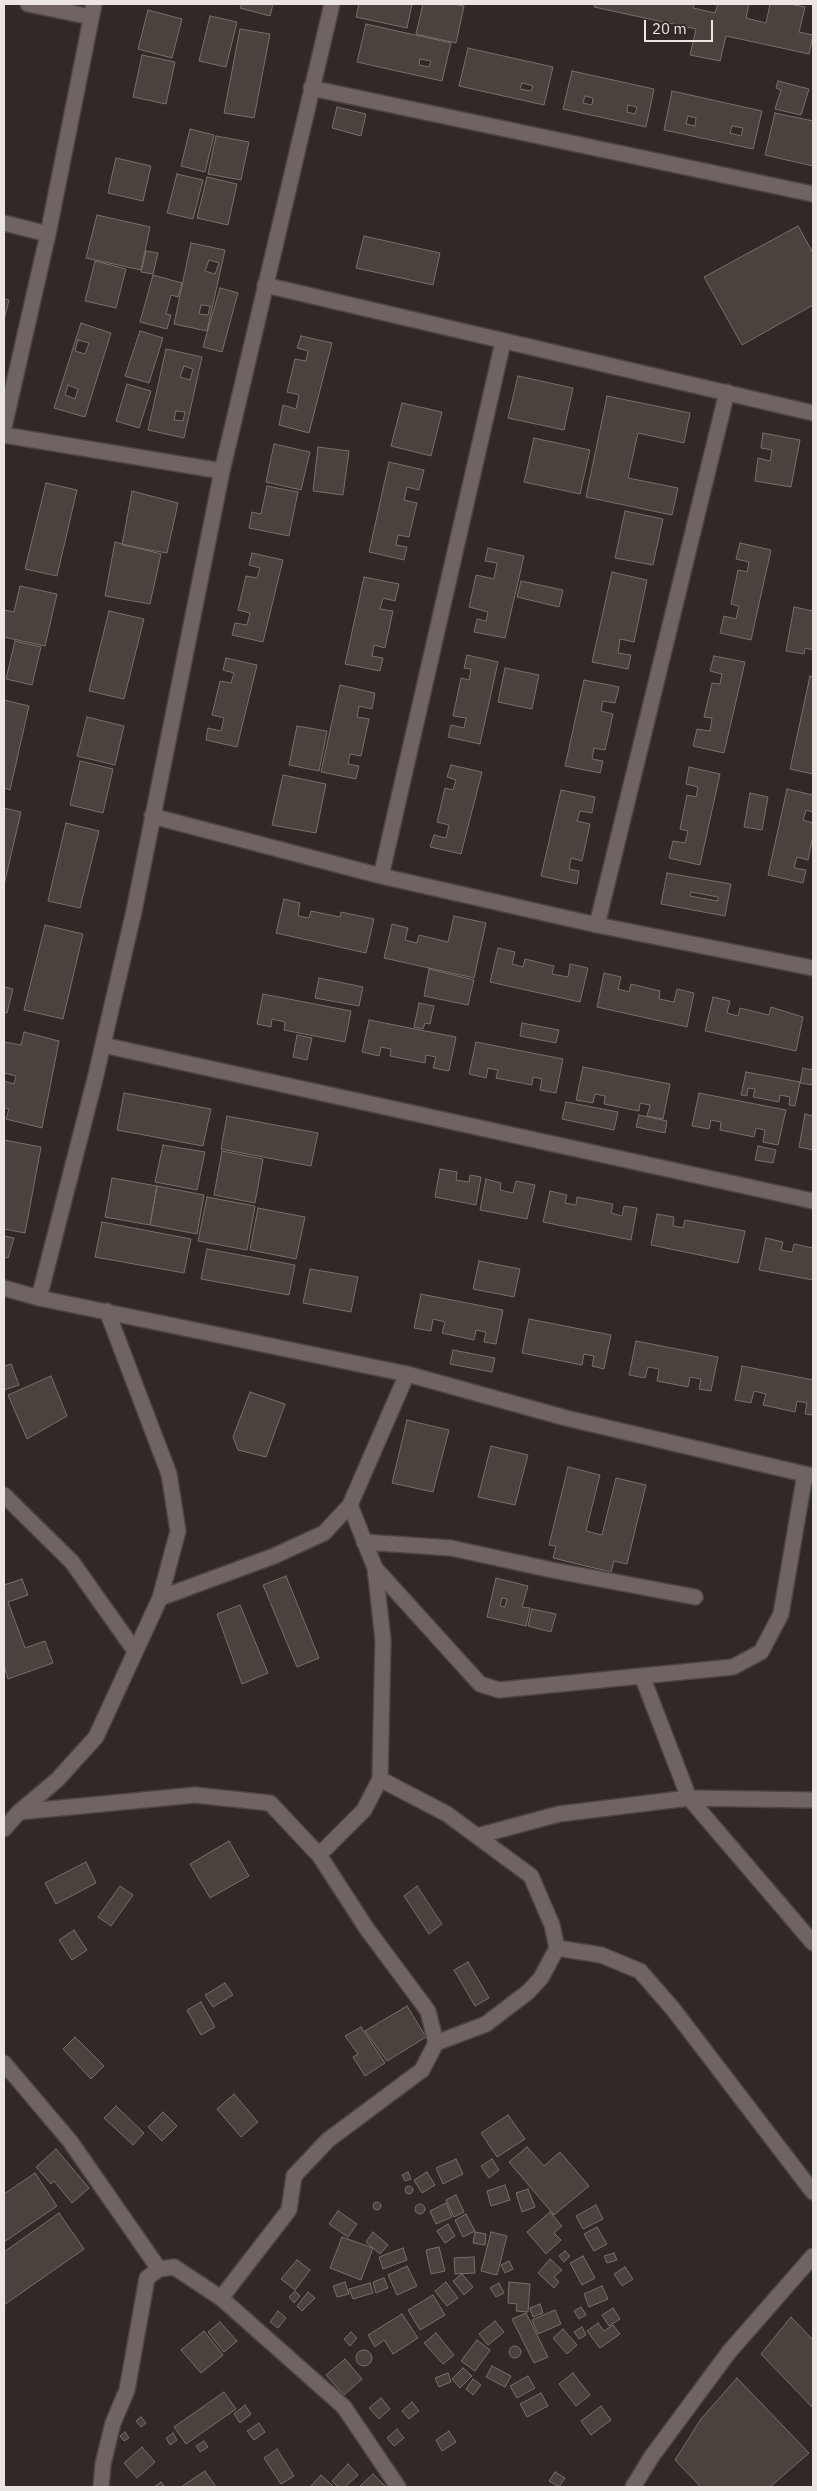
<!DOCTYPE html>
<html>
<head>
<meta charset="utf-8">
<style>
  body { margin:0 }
  #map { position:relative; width:817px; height:2491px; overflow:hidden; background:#312827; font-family:"IBM Plex Sans",sans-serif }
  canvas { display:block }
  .frame { position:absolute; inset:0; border:5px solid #ebe5e4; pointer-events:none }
  .scale { position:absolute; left:644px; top:20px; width:69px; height:22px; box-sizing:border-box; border:2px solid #ebe5e4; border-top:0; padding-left:6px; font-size:15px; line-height:18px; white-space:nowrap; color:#ebe5e4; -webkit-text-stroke:4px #312827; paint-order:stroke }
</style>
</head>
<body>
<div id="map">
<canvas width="817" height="2491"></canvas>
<div class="frame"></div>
<div class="scale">20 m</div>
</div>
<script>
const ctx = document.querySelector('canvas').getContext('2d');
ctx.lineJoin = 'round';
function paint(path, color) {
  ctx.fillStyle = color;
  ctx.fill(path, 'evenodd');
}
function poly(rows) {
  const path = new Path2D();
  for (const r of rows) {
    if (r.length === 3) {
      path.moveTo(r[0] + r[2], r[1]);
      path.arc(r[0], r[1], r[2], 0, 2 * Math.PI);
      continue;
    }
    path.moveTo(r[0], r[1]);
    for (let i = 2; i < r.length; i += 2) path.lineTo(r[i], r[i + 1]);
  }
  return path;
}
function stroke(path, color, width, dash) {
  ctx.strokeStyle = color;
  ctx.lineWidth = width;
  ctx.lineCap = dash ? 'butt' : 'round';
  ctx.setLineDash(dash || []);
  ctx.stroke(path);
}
const building = poly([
  [242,4,273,4,270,16,240,8,242,4],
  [359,4,412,4,407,28,356,17,359,4],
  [423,4,453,4,464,6,456,43,416,34,423,4],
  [595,4,694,4,693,8,715,13,718,4,749,4,746,18,766,23,770,4,789,4,805,7,799,32,813,35,809,54,726,36,720,61,690,55,696,29,594,7,595,4],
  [148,10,182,19,172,58,138,49,148,10],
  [210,16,237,22,226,67,199,61,210,16],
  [366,24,451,43,442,81,357,62,366,24],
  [420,59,431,61,429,67,419,65,420,59],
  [240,29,270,34,254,118,224,113,240,29],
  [468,48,553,67,544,105,459,86,468,48],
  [522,83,533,86,531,91,520,89,522,83],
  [142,55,175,62,166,104,133,97,142,55],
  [572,71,654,89,646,127,563,109,572,71],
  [585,96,593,98,592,105,583,103,585,96],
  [628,105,637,107,635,114,627,112,628,105],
  [778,81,809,89,801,115,775,109,781,90,776,88,778,81],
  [672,91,762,111,753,149,664,130,672,91],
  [688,116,696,118,695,126,686,124,688,116],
  [732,126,743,128,741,136,730,133,732,126],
  [337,107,366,114,361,136,332,128,337,107],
  [775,113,813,121,813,166,765,155,775,113],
  [190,129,214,135,205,172,181,166,190,129],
  [216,136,249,142,241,180,208,174,216,136],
  [116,158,151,166,143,201,108,193,116,158],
  [177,174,203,180,193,219,167,213,177,174],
  [207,177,237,184,228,225,197,218,207,177],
  [97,215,150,227,141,270,86,258,97,215],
  [798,226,813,253,813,305,742,345,704,277,798,226],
  [364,236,440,253,433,285,356,268,364,236],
  [191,243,225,250,207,331,174,324,191,243],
  [209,260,219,263,215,274,205,271,209,260],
  [201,305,210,306,208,315,199,314,201,305],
  [146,251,158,253,153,274,141,272,146,251],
  [95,261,126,269,116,308,85,301,95,261],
  [153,275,182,283,178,297,171,295,166,314,171,315,167,329,140,322,153,275],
  [220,288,238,293,222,352,203,347,220,288],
  [4,299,9,300,4,320,4,299],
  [81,323,111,333,85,417,54,408,81,323],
  [78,340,89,343,85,354,75,351,78,340],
  [68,385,78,389,75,399,65,395,68,385],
  [140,331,163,338,149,383,125,376,140,331],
  [301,336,332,343,309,433,279,425,283,405,296,409,299,395,287,392,295,359,306,361,308,351,297,348,301,336],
  [166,349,202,357,184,438,148,430,166,349],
  [184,366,193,369,190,380,180,377,184,366],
  [176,411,185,412,183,421,174,420,176,411],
  [518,376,573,388,564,430,508,418,518,376],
  [127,384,151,391,139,428,116,421,127,384],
  [607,396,690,413,684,443,638,433,628,478,678,488,672,515,586,497,607,396],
  [402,403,442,412,431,456,391,446,402,403],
  [763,433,800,440,791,487,755,481,758,458,770,461,772,450,761,448,763,433],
  [534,438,590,450,580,494,524,482,534,438],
  [274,444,310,452,301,490,266,482,274,444],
  [318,447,349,451,343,495,313,491,318,447],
  [389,462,424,470,419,490,407,487,404,500,417,503,409,537,398,535,396,545,407,547,404,560,369,552,389,462],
  [46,483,77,490,57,576,25,569,46,483],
  [267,486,298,492,289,536,249,528,252,512,261,514,267,486],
  [132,491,178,503,167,553,122,545,132,491],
  [625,511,663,519,653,565,615,558,625,511],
  [115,542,161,554,150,604,105,596,115,542],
  [740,543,771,550,751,640,720,633,724,616,736,619,739,606,731,604,738,570,747,572,749,562,736,559,740,543],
  [488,548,524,556,505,638,474,632,477,619,486,621,488,612,469,607,476,575,494,579,497,563,485,561,488,548],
  [252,553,283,560,263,642,232,635,235,623,247,625,250,613,238,610,246,576,257,578,260,568,249,565,252,553],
  [612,572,647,580,634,642,620,639,618,653,631,655,628,669,592,662,612,572],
  [364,577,399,584,395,601,383,598,380,609,393,611,385,648,374,645,372,656,383,658,380,671,345,664,364,577],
  [521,581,563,590,559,607,517,597,521,581],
  [20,586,57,594,45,646,4,637,4,610,14,612,20,586],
  [794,607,813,611,813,650,805,648,804,654,786,651,794,607],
  [109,611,144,619,124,699,89,691,109,611],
  [15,641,41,647,32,685,6,679,15,641],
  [467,655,498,662,480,744,448,737,451,725,464,728,466,718,453,716,461,678,469,680,471,669,464,668,467,655],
  [714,656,745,662,724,753,693,746,697,729,710,731,712,718,704,717,712,683,720,684,722,674,710,671,714,656],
  [226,658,257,665,237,747,206,740,208,728,221,731,224,718,212,715,220,681,231,683,234,673,223,670,226,658],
  [505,668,539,675,532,709,498,702,505,668],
  [810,676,813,677,813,774,790,769,810,676],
  [584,680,619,687,615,703,603,701,601,711,613,714,605,750,594,748,592,759,603,761,600,773,565,766,584,680],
  [340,685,375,693,372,709,359,706,357,717,369,719,361,756,350,754,348,764,359,766,356,779,321,772,340,685],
  [4,700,29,706,10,790,4,788,4,700],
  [87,717,124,726,115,765,77,756,87,717],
  [297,726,327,731,319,771,289,765,297,726],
  [80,761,113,769,103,813,70,805,80,761],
  [451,765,482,772,461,854,430,847,434,835,446,838,449,825,437,822,445,788,453,790,456,780,447,777,451,765],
  [689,767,720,774,700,865,669,858,673,841,685,843,688,831,680,829,687,795,696,797,698,787,686,784,689,767],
  [283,775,326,784,316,833,272,825,283,775],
  [787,789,813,795,813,812,806,810,803,820,813,823,813,835,808,860,797,857,794,868,806,870,803,883,768,875,787,789],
  [561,790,595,797,592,813,580,811,577,821,590,824,582,861,571,858,569,869,579,871,577,884,541,876,561,790],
  [750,793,768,797,762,830,744,827,750,793],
  [4,808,21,812,4,885,4,808],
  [66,823,99,831,80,908,48,901,66,823],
  [667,873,731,884,725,916,661,904,667,873],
  [691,892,718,897,718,901,690,896,691,892],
  [284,899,300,903,298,916,309,918,311,911,340,917,341,912,374,919,366,953,276,933,284,899],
  [454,916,486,923,474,978,384,958,392,924,408,928,405,940,417,943,419,935,448,942,454,916],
  [45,925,83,934,63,1019,24,1010,45,925],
  [498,948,515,952,512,964,523,967,525,959,554,966,552,974,568,977,570,964,588,968,580,1002,490,982,498,948],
  [429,969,474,980,468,1005,424,996,429,969],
  [604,973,621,977,618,989,629,992,631,984,660,991,659,999,674,1002,677,989,694,993,687,1027,597,1007,604,973],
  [319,978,363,987,359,1006,315,998,319,978],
  [4,987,13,989,7,1013,4,1012,4,987],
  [263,994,351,1011,345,1042,284,1030,285,1022,272,1019,271,1027,257,1024,263,994],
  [713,997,730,1001,727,1013,738,1016,740,1008,769,1015,771,1007,803,1017,796,1051,705,1031,713,997],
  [419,1003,434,1006,430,1024,425,1023,423,1029,414,1027,419,1003],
  [369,1020,456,1037,449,1071,433,1068,436,1057,426,1055,425,1063,390,1056,391,1049,381,1047,379,1056,362,1052,369,1020],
  [522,1023,559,1030,556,1043,520,1036,522,1023],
  [24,1032,59,1041,42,1128,6,1119,9,1109,4,1108,4,1081,14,1084,16,1076,4,1073,4,1042,21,1045,24,1032],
  [297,1035,312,1038,307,1060,293,1057,297,1035],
  [476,1042,563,1059,556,1093,540,1090,542,1079,533,1077,532,1085,496,1078,498,1070,488,1068,486,1078,469,1074,476,1042],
  [583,1067,670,1084,663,1119,647,1116,650,1105,640,1103,639,1111,604,1104,605,1096,595,1094,593,1103,576,1100,583,1067],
  [803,1068,813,1070,813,1085,800,1083,803,1068],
  [746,1072,800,1082,795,1106,789,1105,790,1097,780,1095,779,1102,753,1097,755,1089,748,1088,747,1096,741,1095,746,1072],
  [124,1093,211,1109,203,1146,117,1130,124,1093],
  [699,1093,786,1110,778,1145,763,1142,765,1130,756,1128,754,1137,720,1130,721,1122,711,1120,709,1129,692,1126,699,1093],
  [566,1102,618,1112,614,1130,562,1119,566,1102],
  [805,1114,813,1116,813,1150,799,1147,805,1114],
  [639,1115,667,1121,665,1133,636,1127,639,1115],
  [227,1116,318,1133,311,1166,221,1149,227,1116],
  [4,1140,41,1147,25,1233,4,1229,4,1140],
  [163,1145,205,1152,197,1190,155,1182,163,1145],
  [758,1146,776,1150,773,1163,755,1160,758,1146],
  [222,1151,263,1159,255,1203,214,1195,222,1151],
  [440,1169,457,1172,456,1180,469,1182,470,1175,481,1177,476,1205,435,1197,440,1169],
  [112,1178,157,1186,150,1225,105,1217,112,1178],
  [486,1179,501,1183,500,1190,513,1193,516,1181,535,1185,527,1219,480,1210,486,1179],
  [157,1186,204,1195,197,1234,150,1225,157,1186],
  [550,1191,567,1195,565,1203,576,1205,577,1197,613,1204,611,1213,622,1216,624,1206,637,1208,631,1240,543,1222,550,1191],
  [207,1197,255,1206,247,1250,198,1241,207,1197],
  [258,1208,305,1217,296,1259,250,1250,258,1208],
  [657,1214,674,1217,673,1226,683,1228,685,1220,745,1231,738,1263,651,1245,657,1214],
  [102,1222,191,1239,184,1273,95,1257,102,1222],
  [4,1236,14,1238,8,1258,4,1257,4,1236],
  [766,1238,783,1242,781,1250,792,1252,794,1244,813,1248,813,1280,759,1270,766,1238],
  [207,1249,295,1265,289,1295,201,1279,207,1249],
  [479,1261,520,1269,514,1297,473,1289,479,1261],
  [310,1269,358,1277,351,1312,303,1303,310,1269],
  [421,1294,503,1310,496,1344,484,1342,486,1332,476,1330,474,1340,442,1333,445,1322,433,1319,431,1331,414,1328,421,1294],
  [529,1319,611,1335,604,1369,592,1366,594,1356,584,1354,582,1365,522,1353,529,1319],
  [636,1341,718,1357,711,1391,699,1389,701,1379,690,1377,688,1387,657,1381,659,1369,648,1367,645,1378,629,1375,636,1341],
  [453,1350,495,1358,492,1372,450,1364,453,1350],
  [11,1364,19,1385,4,1390,4,1366,11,1364],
  [742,1366,813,1380,813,1415,805,1414,807,1403,797,1401,795,1412,763,1405,766,1394,754,1391,751,1403,735,1400,742,1366],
  [51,1376,67,1416,27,1439,8,1395,51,1376],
  [250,1392,285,1404,266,1457,238,1450,233,1437,250,1392],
  [407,1420,449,1430,433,1492,392,1483,407,1420],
  [491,1446,528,1455,515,1505,478,1497,491,1446],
  [568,1467,600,1475,586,1531,602,1535,616,1478,646,1485,627,1564,614,1561,611,1572,553,1558,556,1546,549,1545,568,1467],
  [286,1576,319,1658,297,1667,263,1585,286,1576],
  [496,1578,528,1586,522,1607,530,1608,526,1626,487,1617,496,1578],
  [502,1598,507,1599,505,1607,500,1606,502,1598],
  [22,1579,28,1595,8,1602,25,1648,45,1641,53,1663,8,1679,4,1666,4,1585,22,1579],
  [240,1605,268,1673,242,1684,217,1614,240,1605],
  [532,1609,556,1614,551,1632,528,1626,532,1609],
  [229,1841,249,1876,210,1898,190,1864,229,1841],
  [86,1862,96,1883,56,1904,45,1883,86,1862],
  [120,1886,133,1895,111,1926,98,1917,120,1886],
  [417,1886,442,1924,429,1934,404,1896,417,1886],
  [74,1930,87,1950,72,1960,59,1940,74,1930],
  [468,1962,489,1998,475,2006,454,1970,468,1962],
  [225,1983,233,1995,213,2007,205,1995,225,1983],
  [201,2002,215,2027,201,2035,187,2010,201,2002],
  [407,2006,426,2037,387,2061,365,2031,407,2006],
  [361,2027,385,2063,365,2076,353,2057,358,2054,345,2036,361,2027],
  [75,2037,104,2066,91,2079,63,2049,75,2037],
  [234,2094,258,2122,241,2137,217,2109,234,2094],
  [116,2106,144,2133,133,2145,104,2118,116,2106],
  [163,2112,177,2126,162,2141,148,2127,163,2112],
  [508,2115,525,2139,497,2157,481,2133,508,2115],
  [527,2147,544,2166,560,2152,589,2186,554,2215,509,2162,527,2147],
  [56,2149,89,2188,72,2203,54,2181,51,2184,36,2167,56,2149],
  [456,2159,463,2174,443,2184,436,2168,456,2159],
  [492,2159,499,2170,489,2178,481,2166,492,2159],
  [408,2172,411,2179,405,2181,402,2175,408,2172],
  [427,2172,435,2185,422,2193,414,2180,427,2172],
  [35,2173,57,2206,4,2242,4,2194,35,2173],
  [505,2185,510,2200,491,2206,487,2191,505,2185],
  [409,2190,4],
  [528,2189,535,2207,522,2212,516,2193,528,2189],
  [456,2195,464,2212,454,2217,446,2200,456,2195],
  [377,2206,4],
  [446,2203,452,2217,436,2224,430,2211,446,2203],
  [420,2209,5],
  [596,2205,603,2219,583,2229,576,2216,596,2205],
  [338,2211,357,2224,348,2237,329,2224,338,2211],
  [550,2212,562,2226,554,2233,561,2240,546,2254,527,2232,550,2212],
  [59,2213,84,2249,4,2305,4,2252,59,2213],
  [466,2214,475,2231,463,2237,455,2220,466,2214],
  [448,2224,455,2236,445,2243,437,2231,448,2224],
  [597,2227,607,2244,594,2251,584,2234,597,2227],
  [373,2232,388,2245,380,2254,366,2242,373,2232],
  [475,2232,486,2234,485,2245,473,2243,475,2232],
  [491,2232,507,2236,497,2275,481,2271,491,2232],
  [342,2237,373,2248,361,2280,330,2268,342,2237],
  [439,2247,445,2271,431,2274,426,2250,439,2247],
  [403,2248,407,2260,383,2269,379,2257,403,2248],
  [565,2251,570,2256,564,2262,559,2256,565,2251],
  [614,2253,617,2260,607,2263,604,2256,614,2253],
  [583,2256,595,2278,582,2285,570,2263,583,2256],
  [474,2257,475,2273,455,2274,454,2258,474,2257],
  [550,2259,562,2270,554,2277,559,2282,554,2288,538,2273,550,2259],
  [297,2260,310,2270,295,2290,281,2279,297,2260],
  [509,2261,513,2269,505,2273,501,2265,509,2261],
  [407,2266,417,2286,397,2295,388,2275,407,2266],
  [625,2267,633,2279,622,2286,614,2274,625,2267],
  [462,2274,473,2287,464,2295,453,2281,462,2274],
  [384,2278,388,2288,376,2293,373,2282,384,2278],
  [345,2282,349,2294,337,2297,333,2286,345,2282],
  [446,2282,458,2298,447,2306,435,2291,446,2282],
  [509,2282,530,2284,528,2312,516,2311,517,2304,508,2303,509,2282],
  [370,2283,373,2293,353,2299,349,2289,370,2283],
  [499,2283,504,2293,496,2297,490,2288,499,2283],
  [602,2286,608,2299,589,2307,584,2294,602,2286],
  [295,2291,300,2296,294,2303,289,2297,295,2291],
  [308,2292,315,2298,302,2311,297,2306,308,2292],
  [433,2295,445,2315,420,2330,408,2310,433,2295],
  [540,2304,543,2313,533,2317,530,2308,540,2304],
  [581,2307,586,2315,579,2319,574,2311,581,2307],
  [613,2308,620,2319,609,2326,602,2315,613,2308],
  [555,2310,561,2324,538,2334,532,2320,555,2310],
  [278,2311,286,2318,278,2328,270,2322,278,2311],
  [526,2313,548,2357,534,2363,512,2319,526,2313],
  [402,2314,418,2338,393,2354,384,2340,375,2347,368,2335,402,2314],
  [791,2317,813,2340,813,2408,761,2354,791,2317],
  [495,2321,504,2332,488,2345,479,2334,495,2321],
  [220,2322,237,2341,224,2352,208,2332,220,2322],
  [598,2323,604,2331,613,2325,620,2334,600,2348,587,2331,598,2323],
  [582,2327,586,2335,579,2339,574,2332,582,2327],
  [563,2329,577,2345,567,2354,553,2338,563,2329],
  [204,2331,223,2355,201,2373,181,2350,204,2331],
  [351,2332,357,2338,350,2346,344,2339,351,2332],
  [436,2333,454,2355,443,2364,424,2343,436,2333],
  [477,2340,490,2350,475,2371,461,2361,477,2340],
  [515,2352,6],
  [364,2358,8],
  [345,2359,362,2379,344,2395,326,2375,345,2359],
  [492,2366,511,2376,505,2387,486,2377,492,2366],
  [463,2368,472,2376,460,2388,452,2379,463,2368],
  [448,2373,451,2382,439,2387,435,2378,448,2373],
  [573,2373,590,2395,576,2406,559,2384,573,2373],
  [528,2376,535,2388,517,2398,510,2386,528,2376],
  [737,2378,809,2453,770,2487,701,2487,675,2460,701,2419,737,2378],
  [473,2379,481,2385,473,2395,466,2389,473,2379],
  [224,2392,236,2409,186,2444,174,2427,224,2392],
  [541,2393,548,2406,527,2417,520,2404,541,2393],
  [381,2398,390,2409,379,2419,369,2408,381,2398],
  [412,2402,419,2411,409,2419,402,2411,412,2402],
  [245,2405,251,2414,240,2423,234,2414,245,2405],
  [601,2406,611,2420,591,2435,581,2421,601,2406],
  [141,2417,146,2423,141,2427,136,2421,141,2417],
  [259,2423,265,2432,254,2440,247,2431,259,2423],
  [397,2429,404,2438,394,2446,387,2438,397,2429],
  [449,2431,456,2442,442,2451,436,2440,449,2431],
  [125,2432,129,2438,124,2441,120,2436,125,2432],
  [173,2433,177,2440,170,2445,166,2438,173,2433],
  [204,2441,208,2447,200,2452,196,2446,204,2441],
  [142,2447,155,2462,137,2478,124,2463,142,2447],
  [277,2449,294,2476,281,2484,264,2458,277,2449],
  [348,2464,358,2475,345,2487,338,2487,332,2481,348,2464],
  [205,2471,216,2487,181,2487,205,2471],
  [555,2472,565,2478,559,2487,549,2481,555,2472],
  [373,2474,386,2487,359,2487,373,2474],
  [321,2475,334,2487,310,2487,321,2475],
  [161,2482,165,2487,154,2487,161,2482]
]);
paint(building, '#4b423e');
stroke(building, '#786f6a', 1);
const street = poly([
  [28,4,91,17],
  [311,88,813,194],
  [4,223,48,234],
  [265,285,813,413],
  [4,427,48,234,94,4],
  [4,435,222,471,134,911,94,1083,39,1298],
  [222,471,332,4],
  [152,816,381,876,597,925,813,968],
  [381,876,503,342],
  [597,925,727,392],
  [103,1045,813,1201],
  [4,1288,39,1298,407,1374,566,1418,813,1476],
  [4,1495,72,1562,135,1651],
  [364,1542,451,1548,552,1570,695,1597],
  [375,1568,480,1684,499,1690,733,1667,761,1652,781,1614,805,1474],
  [160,1598,274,1556,324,1533,350,1505,407,1374],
  [642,1676,689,1798,813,1943],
  [380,1779,447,1814,531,1876,552,1925,557,1948,541,1978,528,1992,486,2024,436,2043],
  [19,1812,195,1795,270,1803,319,1855,367,1929,428,2011,436,2043,422,2070,328,2140,294,2176,289,2210,221,2298],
  [4,1829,19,1812,57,1780,96,1737,160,1598,178,1531,169,1474,107,1311],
  [477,1836,559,1814,689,1798,813,1800],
  [319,1855,364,1810,380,1779,383,1640,375,1568,350,1505],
  [557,1948,601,1955,640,1971,673,2009,813,2192],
  [4,2063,70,2141,159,2269],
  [101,2487,103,2464,113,2423,127,2390,147,2278,159,2269,174,2267,221,2298,344,2407,398,2487],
  [633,2487,652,2456,729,2352,813,2256]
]);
stroke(street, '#4b4443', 18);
stroke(street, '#6f6463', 15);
</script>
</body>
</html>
